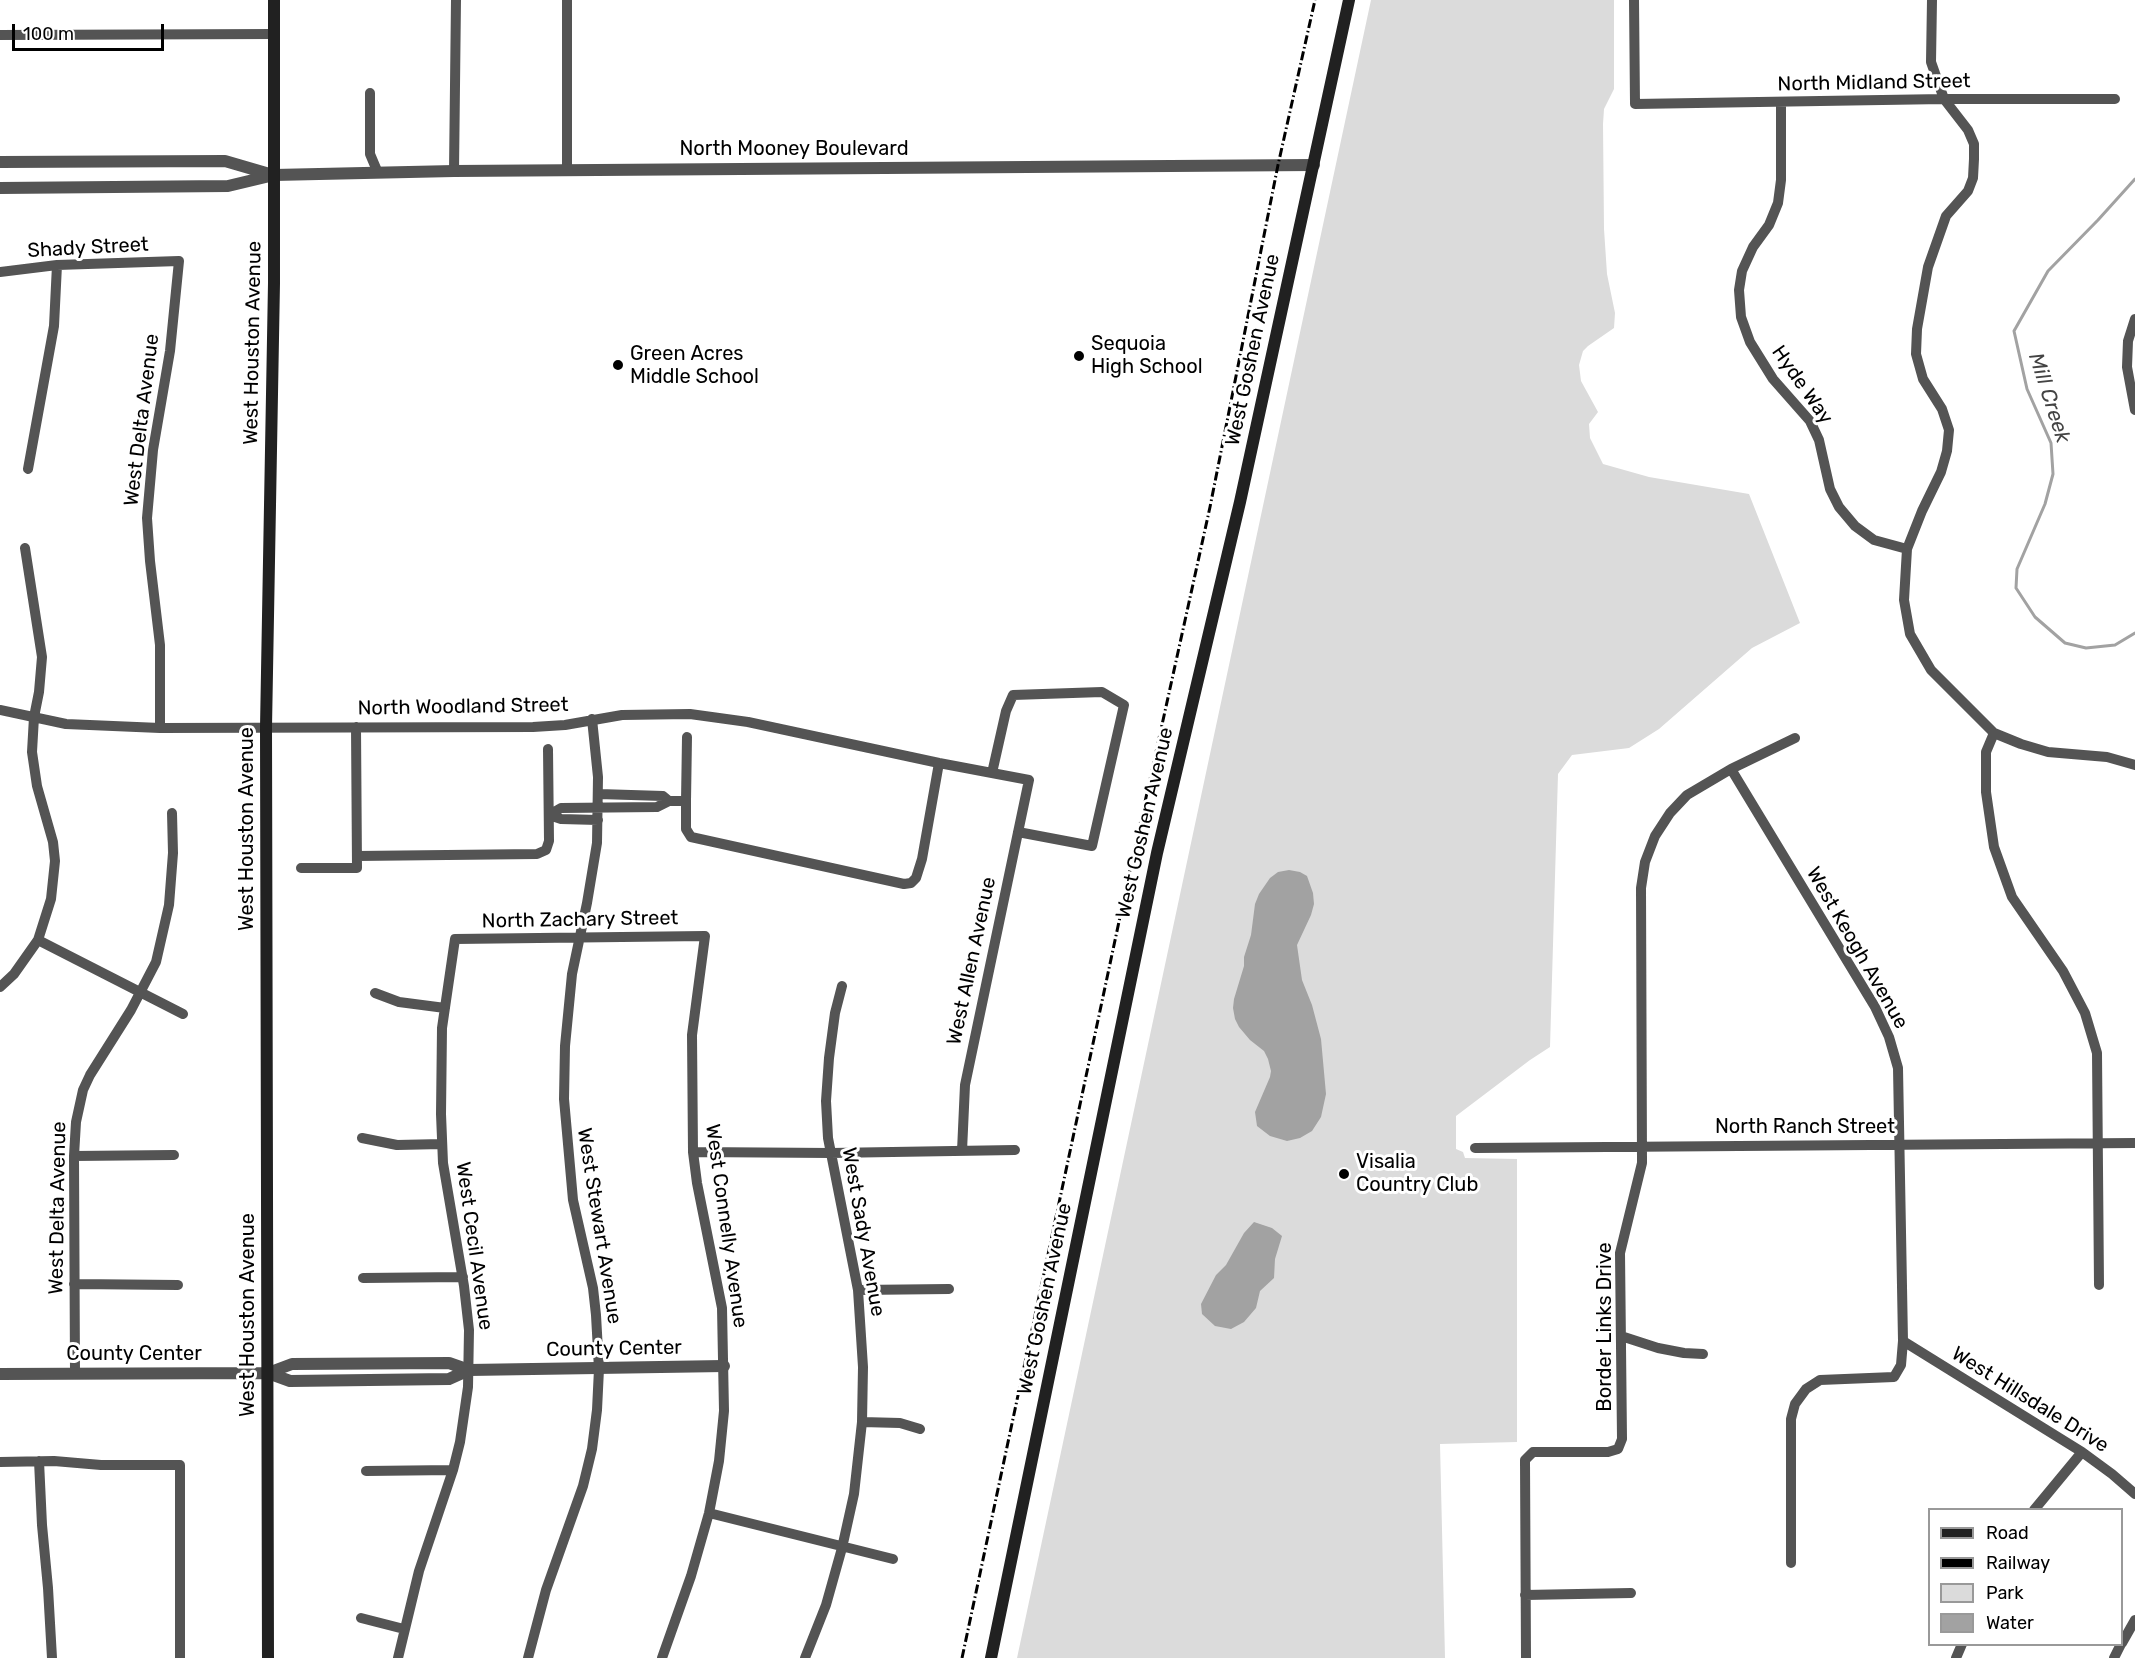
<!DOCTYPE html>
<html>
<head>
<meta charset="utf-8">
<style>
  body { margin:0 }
  #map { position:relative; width:2135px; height:1658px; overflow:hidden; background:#fff; font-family:Rubik,sans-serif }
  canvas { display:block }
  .legend { position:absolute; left:1928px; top:1508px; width:195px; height:138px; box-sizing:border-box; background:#fff; border:2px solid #999; margin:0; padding:8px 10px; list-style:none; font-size:18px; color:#000 }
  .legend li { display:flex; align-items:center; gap:12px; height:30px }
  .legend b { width:30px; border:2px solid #999 }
  .scale { position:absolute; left:12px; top:24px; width:152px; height:27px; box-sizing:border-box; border:3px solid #000; border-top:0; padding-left:8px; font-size:18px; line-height:21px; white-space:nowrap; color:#000; -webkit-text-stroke:4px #fff; paint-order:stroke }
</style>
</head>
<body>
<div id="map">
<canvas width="2135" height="1658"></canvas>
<ul class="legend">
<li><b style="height:8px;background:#212121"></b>Road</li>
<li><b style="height:8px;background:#000"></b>Railway</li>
<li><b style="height:16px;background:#dbdbdb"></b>Park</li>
<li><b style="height:16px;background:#a2a2a2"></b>Water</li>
</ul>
<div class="scale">100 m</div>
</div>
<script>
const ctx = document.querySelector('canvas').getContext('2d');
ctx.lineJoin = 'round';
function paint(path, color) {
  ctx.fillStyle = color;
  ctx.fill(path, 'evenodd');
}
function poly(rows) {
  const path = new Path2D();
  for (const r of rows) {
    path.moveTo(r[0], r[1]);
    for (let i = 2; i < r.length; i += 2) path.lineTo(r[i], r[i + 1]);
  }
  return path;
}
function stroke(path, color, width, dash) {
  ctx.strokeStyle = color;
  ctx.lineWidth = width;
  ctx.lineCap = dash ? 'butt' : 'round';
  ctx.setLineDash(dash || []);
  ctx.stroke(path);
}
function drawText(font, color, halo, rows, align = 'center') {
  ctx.font = font + ' Rubik,sans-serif';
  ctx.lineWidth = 6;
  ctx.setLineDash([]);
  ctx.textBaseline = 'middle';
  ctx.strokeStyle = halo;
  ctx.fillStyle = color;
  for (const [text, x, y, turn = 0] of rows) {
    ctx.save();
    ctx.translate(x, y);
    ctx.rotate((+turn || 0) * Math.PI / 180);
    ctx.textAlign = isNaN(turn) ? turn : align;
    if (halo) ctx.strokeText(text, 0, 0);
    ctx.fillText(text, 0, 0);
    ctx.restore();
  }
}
paint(poly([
  [1371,0,1614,0,1614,89,1604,109,1603,124,1604,229,1607,274,1615,313,1614,328,1588,346,1583,351,1579,365,1581,381,1598,412,1589,424,1590,438,1603,464,1649,477,1749,494,1800,623,1752,648,1659,729,1629,748,1572,755,1558,774,1550,1047,1530,1060,1456,1116,1456,1149,1463,1152,1465,1158,1517,1159,1517,1442,1440,1444,1445,1658,1017,1658]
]), '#dbdbdb');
paint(poly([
  [1289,870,1300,872,1307,876,1313,893,1314,904,1311,915,1297,945,1302,980,1312,1005,1321,1039,1326,1094,1321,1117,1312,1131,1300,1138,1287,1141,1270,1136,1257,1126,1255,1112,1270,1077,1271,1071,1268,1059,1264,1051,1250,1040,1239,1027,1235,1019,1233,1008,1234,999,1244,966,1244,957,1251,935,1255,904,1259,894,1270,878,1278,872],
  [1254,1222,1272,1228,1282,1236,1275,1259,1274,1278,1260,1291,1256,1308,1244,1322,1231,1329,1215,1326,1202,1314,1201,1304,1216,1275,1226,1265,1244,1233]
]), '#a2a2a2');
stroke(poly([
  [2135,179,2098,220,2048,271,2014,331,2027,389,2051,443,2053,474,2045,504,2017,569,2016,588,2035,617,2065,643,2086,648,2115,645,2135,633]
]), '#a2a2a2', 3);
stroke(poly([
  [1634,0,1635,104,1944,99,2115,99],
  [1932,0,1931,62,1944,99,1968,130,1974,144,1974,159,1973,178,1968,191,1946,216,1928,267,1917,329,1916,354,1923,379,1942,409,1949,430,1947,451,1941,472,1922,511,1907,549,1904,600,1910,634,1931,670,1994,733,2021,744,2048,752,2107,757,2135,765],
  [0,35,274,34],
  [370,93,370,154,378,173],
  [1781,102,1781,180,1778,203,1769,225,1753,247,1742,271,1739,290,1741,317,1750,342,1773,379,1810,421,1819,440,1830,489,1839,507,1855,526,1874,540,1907,549],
  [567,170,567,0],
  [454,171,456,0],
  [0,272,57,265,179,261,170,351,153,450,147,518,150,561,160,645,160,728],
  [2135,319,2128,341,2127,367,2135,410],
  [28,469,54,326,57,265],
  [0,710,66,724,160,728,533,727,565,725,622,715,690,714,748,722,939,763,1029,780,965,1085,962,1151],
  [1994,733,1986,752,1986,792,1994,847,2012,897,2063,971,2085,1013,2097,1053,2099,1285],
  [1731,769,1875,1007,1889,1037,1898,1068,1903,1341,1901,1365,1894,1377,1820,1380,1806,1389,1795,1404,1791,1419,1791,1563],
  [992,773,1006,711,1013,695,1102,692,1124,705,1092,846,1018,832],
  [599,794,663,796,669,801],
  [686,801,686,829,691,837,904,884,911,883,916,878,922,859,939,763],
  [598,820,561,819,549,815,561,808,657,807,669,801,686,801,687,737],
  [357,856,537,854,546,850,549,841,548,749],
  [301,868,357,868,356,727],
  [38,940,183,1014],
  [0,987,14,974,38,940,51,899,55,861,53,842,37,786,32,752,34,717,39,692,42,657,25,548],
  [375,993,399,1002,445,1008],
  [362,1138,397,1145,442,1144],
  [1475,1148,2135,1143],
  [693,1152,831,1153,1015,1150],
  [74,1156,174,1155],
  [363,1278,463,1277],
  [74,1284,178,1285],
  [858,1290,949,1289],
  [1621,1336,1658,1348,1684,1353,1703,1354],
  [1903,1341,2082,1452,2112,1474,2135,1494],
  [75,1374,74,1156,76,1122,83,1090,90,1075,131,1010,156,962,169,905,173,853,172,813],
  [862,1422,900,1423,920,1429],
  [39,1461,42,1525,48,1588,52,1658],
  [0,1462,54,1461,101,1465,180,1465,180,1658],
  [366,1471,453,1470],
  [2034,1510,2082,1452],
  [709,1513,893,1559],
  [1525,1595,1631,1593],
  [361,1618,404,1629],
  [2122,1643,2135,1620],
  [398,1658,419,1571,453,1470,460,1442,468,1387,469,1330,464,1286,443,1163,441,1114,442,1028,455,939,705,936,692,1035,693,1152,697,1183,722,1308,724,1411,719,1461,709,1513,691,1576,662,1658],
  [528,1658,546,1590,583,1486,592,1449,597,1410,599,1369,596,1315,593,1288,573,1200,564,1099,565,1046,572,974,587,903,597,843,598,777,592,719],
  [805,1658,826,1605,842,1548,854,1494,862,1422,863,1367,858,1290,828,1138,826,1101,829,1058,835,1013,842,986],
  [1526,1658,1525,1460,1533,1452,1608,1452,1618,1449,1622,1439,1620,1253,1642,1163,1641,888,1645,862,1655,836,1670,813,1687,795,1731,769,1795,738],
  [1956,1658,1962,1644],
  [2114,1658,2121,1644]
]), '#545454', 10);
stroke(poly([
  [0,162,225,161,273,175],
  [0,188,228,186,274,175,454,171,1314,165],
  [268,1373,290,1381,449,1379,469,1370],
  [0,1374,268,1373,292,1364,449,1363,469,1370,724,1366]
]), '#545454', 12);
stroke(poly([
  [268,1658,266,727,274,283,274,0],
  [991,1658,1157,853,1240,502,1349,0]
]), '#212121', 12);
stroke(poly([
  [962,1658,1130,870,1210,507,1278,165,1315,0]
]), '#000', 3, [9, 3, 1.5, 3]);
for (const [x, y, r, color] of [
  [1079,356,6,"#000"],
  [618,365,6,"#000"],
  [1344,1174,6,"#000"]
]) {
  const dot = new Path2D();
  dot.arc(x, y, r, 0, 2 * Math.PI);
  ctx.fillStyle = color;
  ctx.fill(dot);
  stroke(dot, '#fff', 2);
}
drawText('20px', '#000', '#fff', [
  ["North Midland Street",1874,83,-1],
  ["North Mooney Boulevard",794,149],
  ["Shady Street",88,248,-3],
  ["West Houston Avenue",253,343,-89],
  ["West Goshen Avenue",1253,350,-78],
  ["Hyde Way",1802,385,55],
  ["West Delta Avenue",142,420,-83],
  ["North Woodland Street",463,707,-1],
  ["West Goshen Avenue",1145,823,-77],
  ["West Houston Avenue",247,829,-90],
  ["North Zachary Street",580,920,-1],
  ["West Keogh Avenue",1857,948,60],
  ["West Allen Avenue",972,961,-78],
  ["North Ranch Street",1805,1127],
  ["West Delta Avenue",58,1208,-89],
  ["West Stewart Avenue",599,1226,81],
  ["West Connelly Avenue",726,1226,82],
  ["West Sady Avenue",863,1232,80],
  ["West Cecil Avenue",474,1246,82],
  ["West Goshen Avenue",1045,1299,-78],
  ["West Houston Avenue",248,1315,-90],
  ["Border Links Drive",1605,1327,-90],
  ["County Center",614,1349,-1],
  ["County Center",134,1354],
  ["West Hillsdale Drive",2030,1400,32]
]);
drawText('20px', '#000', '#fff', [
  ["Sequoia",1091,344],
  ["High School",1091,367],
  ["Green Acres",630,354],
  ["Middle School",630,377],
  ["Visalia",1356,1162],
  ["Country Club",1356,1185]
], 'left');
drawText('italic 21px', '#434343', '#fff', [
  ["Mill Creek",2049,398,72]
]);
</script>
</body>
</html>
